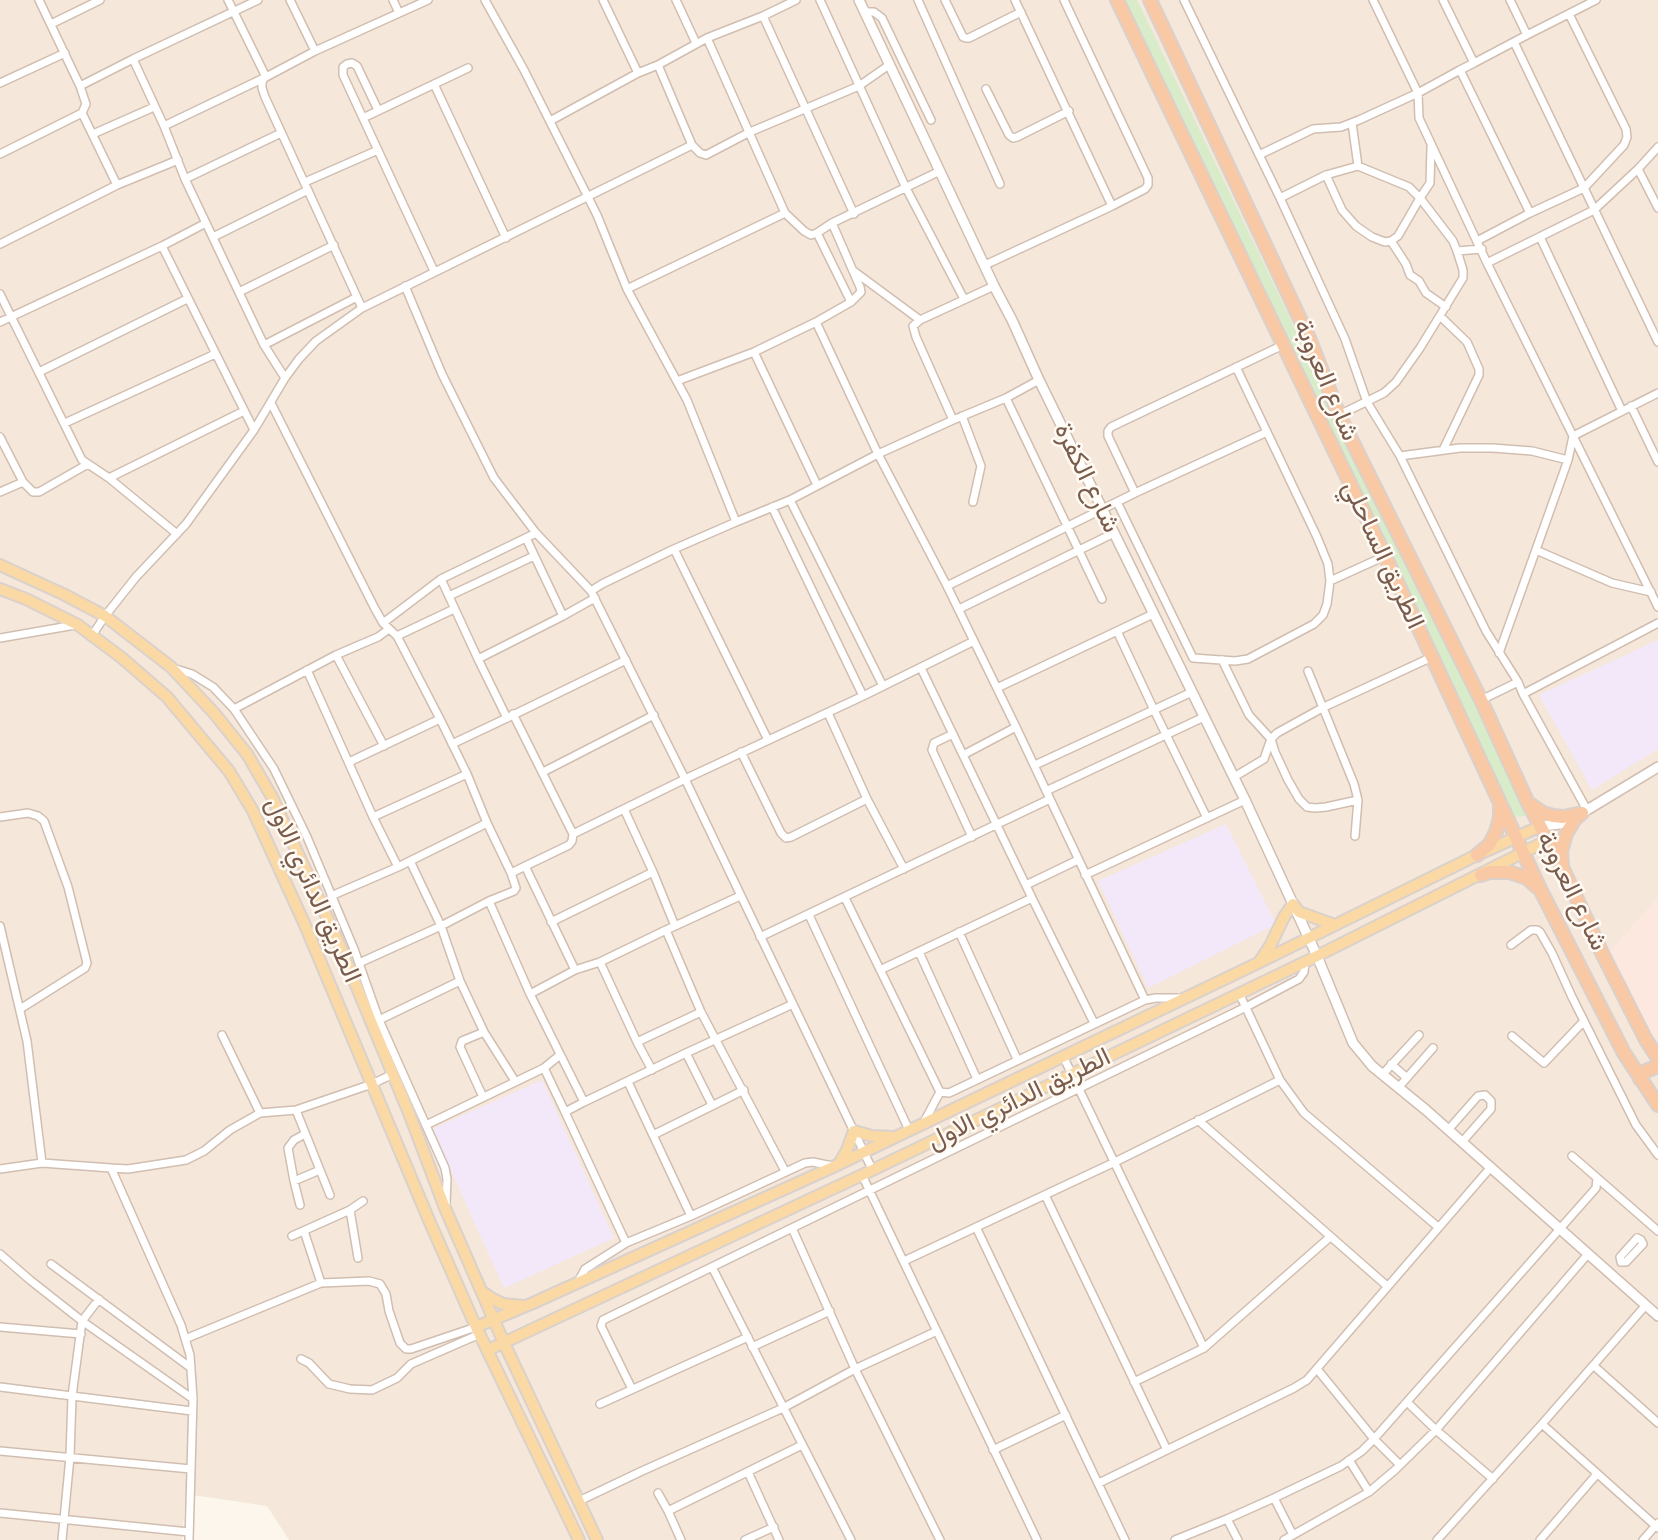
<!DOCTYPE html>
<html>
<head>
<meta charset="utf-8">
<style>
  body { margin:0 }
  canvas { display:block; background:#fdf6ec }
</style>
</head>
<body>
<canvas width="1658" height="1540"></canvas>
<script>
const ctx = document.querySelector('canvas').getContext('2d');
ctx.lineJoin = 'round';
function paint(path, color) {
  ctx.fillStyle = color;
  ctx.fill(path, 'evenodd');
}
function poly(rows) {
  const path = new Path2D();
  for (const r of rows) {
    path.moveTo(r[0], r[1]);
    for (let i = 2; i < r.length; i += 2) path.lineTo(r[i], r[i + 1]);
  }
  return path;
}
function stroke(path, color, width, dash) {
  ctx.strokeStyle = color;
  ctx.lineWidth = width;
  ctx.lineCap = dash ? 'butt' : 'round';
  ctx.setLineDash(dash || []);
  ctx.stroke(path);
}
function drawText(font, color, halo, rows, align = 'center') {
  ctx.font = font + ' Cabin,Vazirmatn,sans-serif';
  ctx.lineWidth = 5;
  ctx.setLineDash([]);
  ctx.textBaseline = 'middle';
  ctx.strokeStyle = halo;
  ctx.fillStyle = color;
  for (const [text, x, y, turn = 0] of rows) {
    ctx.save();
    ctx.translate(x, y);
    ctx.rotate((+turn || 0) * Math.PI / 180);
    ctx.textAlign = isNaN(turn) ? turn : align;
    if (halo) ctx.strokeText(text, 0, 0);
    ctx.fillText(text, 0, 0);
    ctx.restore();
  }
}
paint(poly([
  [0,0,1658,0,1658,1540,289,1540,267,1506,186,1494,182,1540,0,1540]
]), '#f5e8da');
paint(poly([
  [1658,897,1658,1045,1647,1027,1609,953]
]), '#fde8e0');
paint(poly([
  [1658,640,1658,749,1592,790,1539,695],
  [1226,824,1276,924,1148,988,1098,881],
  [542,1080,614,1238,504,1288,432,1129]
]), '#f3e8fa');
paint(poly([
  [1123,0,1137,0,1472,697,1526,816,1514,817]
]), '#d8ecc9');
const minor = poly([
  [228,0,266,77],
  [290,0,315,51],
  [393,0,399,13],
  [485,0,524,70,597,215,627,289,687,400,736,522,790,500,878,454,953,420,1006,398,1039,380],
  [603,0,638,73],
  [676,0,696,43],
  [820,0,906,188,964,299],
  [918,0,1000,184],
  [945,0,963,37,966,38,969,38,1021,12],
  [1015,0,1112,206],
  [1184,0,1280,198,1345,339,1367,402,1400,456,1486,631,1518,682,1523,694,1587,810],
  [1373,0,1418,93,1419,118,1487,263,1658,607],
  [1443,0,1474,63,1460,70,1530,213],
  [1510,0,1527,35,1596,0],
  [865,12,874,12,882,18,931,120],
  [763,16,854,214],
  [51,24,100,0],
  [707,38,785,213,804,231,811,235,817,233,851,302],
  [1514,42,1658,342],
  [133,59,164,126,185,179,264,345,285,378],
  [1474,63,1527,35],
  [658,65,692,145,700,153,706,155,750,132,859,86,889,65],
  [265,77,262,82,262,88,265,97,362,308],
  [0,83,65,53],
  [434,84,506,238],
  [80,86,133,59,258,0],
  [986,89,1009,135,1013,138,1017,137,1069,111],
  [378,110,357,66,352,63,347,64,343,67,343,75,434,271],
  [82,113,117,185],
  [363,118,468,68],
  [550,121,638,73,658,65,707,38,763,16,796,0],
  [1352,123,1358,166],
  [164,126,266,77,315,51,428,0],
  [93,134,154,107],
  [0,154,82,113,86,104,80,86,39,0],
  [1259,155,1313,129,1341,127,1359,120,1418,93,1460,70],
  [1638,169,1658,208],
  [1326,175,1342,210,1356,226,1372,237,1385,242,1391,241,1398,236,1420,198,1430,183,1431,147],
  [185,179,281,133],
  [305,182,378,150],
  [1280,198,1326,175,1358,166,1409,187,1420,198,1453,241,1457,251,1482,249],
  [817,233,832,223,940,171],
  [213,237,308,190],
  [1540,237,1622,411],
  [1391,241,1406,264,1410,275,1419,281,1426,293,1446,307],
  [1477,241,1530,213,1584,188,1624,145,1627,137,1626,129,1569,14],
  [0,244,117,185,178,160],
  [162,246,254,430],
  [1487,263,1594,210,1638,169,1658,147],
  [985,265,1112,206,1145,189,1148,185,1148,178,1064,0],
  [855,272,920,320],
  [405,286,442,374,494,478,536,533,591,591],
  [627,289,785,213],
  [239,292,334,245],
  [0,294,82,460,109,478,177,534],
  [1440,316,1467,342,1479,369,1479,375,1443,450],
  [0,322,162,246,206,223],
  [816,322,878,454,947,586,1016,727,1145,1000],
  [264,345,357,297],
  [754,352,817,485],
  [39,372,187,299],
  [677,381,754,352,816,322,851,302,861,292,860,287,832,223],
  [1006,398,1102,599],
  [271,403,374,607,383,623,397,636,440,719,467,774,487,823,511,873,569,845,572,841,573,834,513,714],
  [1631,406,1658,462],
  [1339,415,1384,393,1396,382,1420,348,1463,278,1463,270,1457,251],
  [962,416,981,466,973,502],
  [953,420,916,337,913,326,920,320,994,286],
  [65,423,215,354],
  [0,437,23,482],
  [1400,456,1460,448,1493,448,1532,451,1568,460],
  [109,478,244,411],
  [0,492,23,482,33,492,39,492,88,464],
  [1135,493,1108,436,1108,431,1111,427,1283,345],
  [790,500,883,686],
  [1117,502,1193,658,1235,661,1248,659,1314,624,1323,615,1327,604,1330,581,1328,564,1317,537,1236,367],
  [772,507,863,696],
  [736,522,674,549,602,584,591,591,685,779,872,1169],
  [526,538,563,616],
  [674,549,768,740],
  [1536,550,1612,583,1651,592],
  [441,579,478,659,507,718,626,660],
  [1330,581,1385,556],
  [947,586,1135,493,1267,432],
  [449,596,534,556],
  [959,609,1114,533],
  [383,623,441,579,536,533],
  [1117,631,1154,710,1207,818],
  [93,634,105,616,136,577,186,524,254,430,285,378,299,359,316,341,362,308,692,145],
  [397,636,454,609],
  [0,638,75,625],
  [1499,653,1568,460,1573,436,1658,393],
  [336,655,384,746],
  [478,659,563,616,595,598],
  [1222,660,1249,715,1271,739,1275,752,1288,780,1299,799,1307,807,1315,808,1326,807,1358,800],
  [173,668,192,674,213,687,234,709,274,769,307,837,354,949,379,1020,445,1168,447,1179,446,1204],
  [921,668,1032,898,1094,1023],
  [307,670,373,817,398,867,410,861,441,926,489,901,514,891,516,888,511,873],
  [1308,671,1354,784,1358,800,1355,836],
  [997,688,1153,614],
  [1523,694,1658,623],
  [1481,700,1518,682],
  [234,709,336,655,378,637,389,629],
  [828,713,867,799,904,869],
  [953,734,934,743,932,750,972,837],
  [452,744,507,718],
  [741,752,781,833,786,838,791,837,867,799],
  [963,755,1016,727],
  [349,762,440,719],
  [1035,765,1192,692],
  [543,772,654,715],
  [1234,777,1264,759,1271,739,1277,733,1324,707,1432,657],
  [1046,791,1204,717],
  [624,809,653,872,675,926,740,896],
  [0,817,28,813,38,816,44,821,68,887,87,963,85,968,20,1009],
  [373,817,467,774],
  [573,834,685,779,863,696,974,641],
  [410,861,487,823],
  [525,866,575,970,530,994],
  [1085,875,1245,800],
  [1026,885,1078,860],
  [331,896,398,867],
  [845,898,940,1092,949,1093,1145,1000,1156,998,1180,998],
  [489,901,530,994,584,1102,565,1112,626,1243],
  [809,915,909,1130],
  [551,922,653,872],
  [0,926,27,1041,42,1163],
  [675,926,666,930,701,1012,785,1171],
  [959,932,1017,1059],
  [760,937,1050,799],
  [1511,945,1531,930,1537,930,1540,932,1552,953,1572,997,1636,1125,1658,1155],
  [919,952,977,1079],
  [600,962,637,1042,652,1070],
  [359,963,441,926,460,981,484,1032,515,1081],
  [575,970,600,962,666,930],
  [880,970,1032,898],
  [1239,993,1280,1080,1304,1113,1438,1227],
  [379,1020,460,981],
  [222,1035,260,1113],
  [1512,1036,1544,1063,1584,1021],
  [637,1042,701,1012],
  [686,1053,712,1105],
  [560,1055,544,1068,565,1112],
  [1063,1056,1204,1348],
  [1391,1064,1407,1078],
  [1382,1075,1419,1035],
  [628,1082,691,1216],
  [1398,1088,1433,1048],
  [483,1097,460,1047,462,1041,484,1032],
  [584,1102,686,1053,793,1004],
  [296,1110,330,1195],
  [1198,1120,1387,1286],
  [924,1122,940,1092],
  [426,1125,544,1068],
  [1448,1130,1478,1096,1485,1095,1491,1101,1491,1109,1462,1142],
  [653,1135,744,1090],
  [1572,1156,1658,1231],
  [0,1169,42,1163,111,1168],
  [862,1175,1037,1540],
  [294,1181,320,1170],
  [1045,1195,1167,1450],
  [300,1205,294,1181,288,1148,294,1140,305,1134],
  [350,1210,358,1258],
  [976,1227,1125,1540],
  [792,1228,855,1369,940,1540],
  [304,1231,321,1283],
  [292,1236,350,1210,363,1201],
  [1637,1238,1641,1240,1643,1244,1626,1262,1621,1262,1620,1257,1637,1238],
  [0,1254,30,1280,82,1321,193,1399],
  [904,1261,1115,1162,1280,1080],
  [51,1264,191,1368],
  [712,1267,851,1540],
  [578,1282,585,1269,626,1243,691,1216,805,1163,813,1162,832,1166],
  [0,1327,81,1334],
  [185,1339,321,1283,369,1281,380,1284,386,1294,389,1311,400,1343,406,1349,411,1349,476,1327],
  [752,1347,830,1311],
  [301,1359,309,1363,329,1384,350,1389,372,1390,397,1378,411,1364,480,1334],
  [1594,1366,1658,1423],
  [1317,1369,1374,1439,1400,1465],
  [1134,1382,1204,1348,1330,1237],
  [0,1387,192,1411],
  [632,1389,601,1326,603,1320,1246,1007,1299,979,1304,972,1305,962],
  [1407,1402,1436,1430,1493,1479],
  [600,1404,748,1337],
  [1542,1424,1658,1528],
  [993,1450,1066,1415],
  [0,1451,191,1469],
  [1349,1460,1369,1492],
  [748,1472,779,1540],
  [1099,1483,1294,1388,1307,1380,1491,1167],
  [658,1493,668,1511,802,1445],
  [1274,1498,1293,1535],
  [579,1501,642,1471,783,1408,855,1369,937,1331],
  [668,1511,681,1540],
  [0,1513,189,1532],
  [1227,1519,1238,1540],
  [62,1540,70,1457,72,1396,82,1321,99,1299],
  [189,1540,193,1399,190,1355,181,1325,111,1168,128,1169,186,1160,204,1151,230,1130,260,1113,296,1110,372,1084,393,1074],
  [745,1540,774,1527],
  [1175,1540,1227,1519,1274,1498,1341,1466,1362,1451,1374,1439,1596,1188,1597,1178],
  [1284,1540,1369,1492,1395,1470,1436,1430,1588,1254],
  [1437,1540,1542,1424,1646,1305],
  [1540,1540,1597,1474],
  [1643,1540,1658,1523]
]);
const tertiary = poly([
  [859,0,994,286,1012,320,1039,380,1245,800,1317,956,1353,1043,1372,1066,1426,1110,1658,1316],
  [1541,826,1560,824,1587,810,1658,767]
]);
const primary = poly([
  [0,565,63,594,105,616,171,667,214,713,247,754,272,797,336,937,409,1113,445,1208,504,1343,597,1540],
  [0,589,26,599,78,625,122,658,167,697,229,771,253,811,305,925,428,1218,476,1327,579,1540],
  [1260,961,1270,946,1284,917,1293,904,1299,912,1335,925],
  [839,1164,847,1150,854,1131,872,1136,892,1137],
  [484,1293,491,1298,503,1304,524,1306],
  [476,1327,533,1303,833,1167,1258,963,1477,855,1541,826],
  [488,1350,862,1175,1305,962,1548,840]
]);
const trunk = poly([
  [1117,0,1385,556,1541,891,1624,1053,1658,1105],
  [1150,0,1309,338,1339,415,1481,700,1527,801,1563,869,1602,953,1646,1040,1658,1058],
  [1530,804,1543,813,1553,816,1563,817,1582,813],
  [1477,855,1489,845,1496,832,1500,818,1500,806],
  [1562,865,1561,851,1566,834,1575,819,1582,813],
  [1481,875,1490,872,1509,872,1527,878,1538,888],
  [1640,1079,1646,1071,1658,1066]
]);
stroke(minor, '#d1beb0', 10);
stroke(tertiary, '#d1beb0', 12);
stroke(primary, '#dad1cd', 14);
stroke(trunk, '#dad1cd', 16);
stroke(minor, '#fff', 7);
stroke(tertiary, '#fff', 9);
stroke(primary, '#fbd9a5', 10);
stroke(trunk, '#f9c8a4', 12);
drawText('26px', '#7a5c4d', '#fffaf3', [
  ["شارع العروبة",1326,380,67],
  ["شارع الكفرة",1087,478,64],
  ["الطريق الساحلي",1383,555,65],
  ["الطريق الدائري الاول",313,890,66],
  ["شارع العروبة",1572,891,64],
  ["الطريق الدائري الاول",1019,1099,-26]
]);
</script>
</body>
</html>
